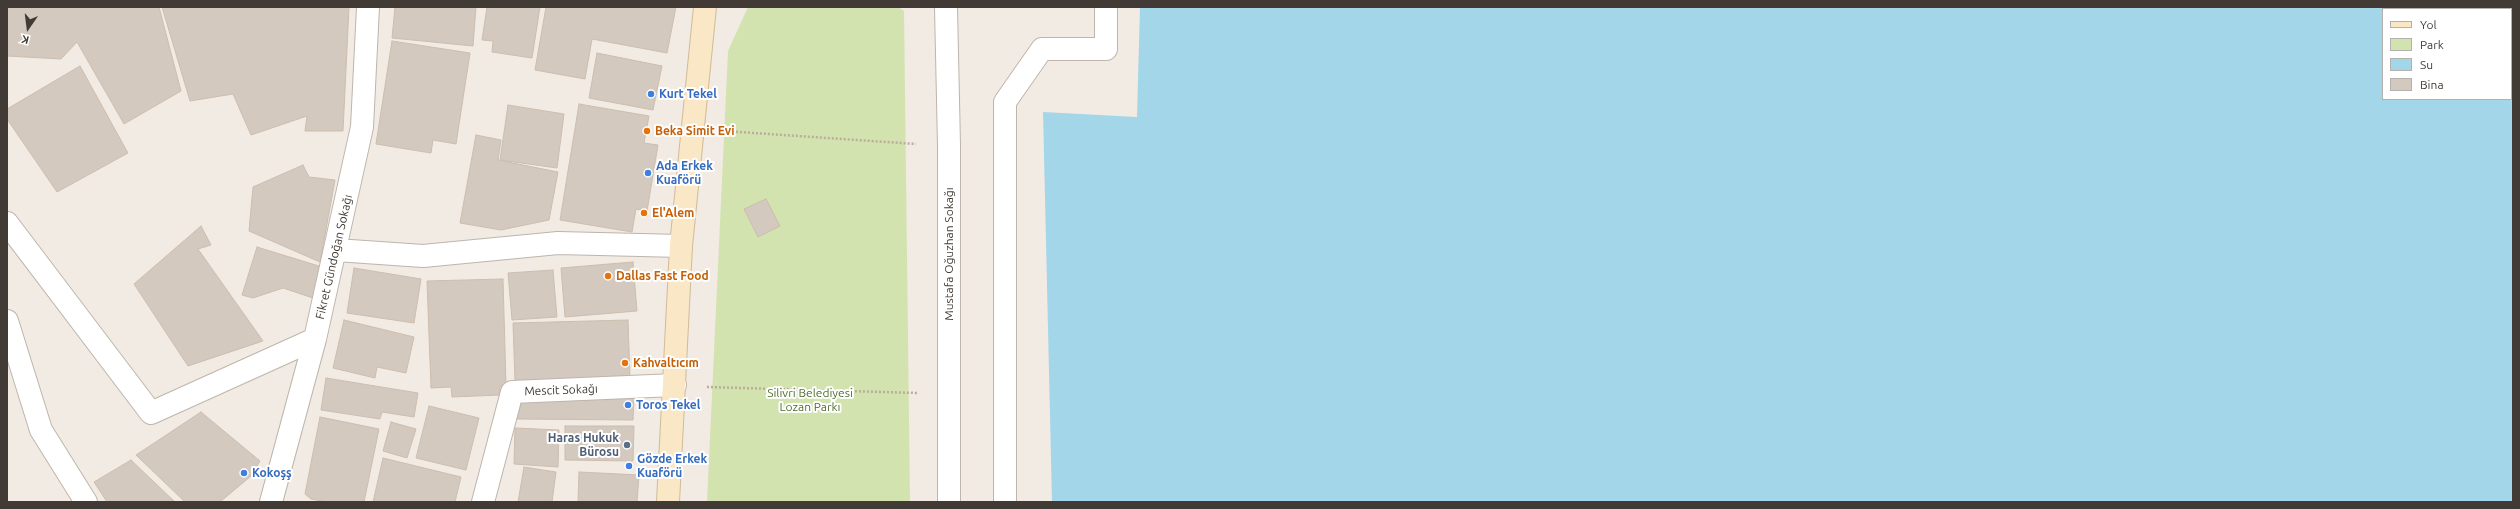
<!DOCTYPE html>
<html>
<head>
<meta charset="utf-8">
<style>
  body { margin:0 }
  #map { position:relative; width:2520px; height:509px; overflow:hidden; background:#f1ebe4; font-family:Ubuntu,sans-serif }
  canvas { display:block }
  .frame { position:absolute; inset:0; border:8px solid #423b35; pointer-events:none }
  .legend { position:absolute; left:2382px; top:8px; width:130px; height:92px; box-sizing:border-box; background:#fff; border:1px solid #b3b1ae; margin:0; padding:5px 7px; list-style:none; font-size:12px; color:#423b35 }
  .legend li { display:flex; align-items:center; gap:8px; height:20px }
  .legend b { width:20px; border:1px solid #b3b1ae }
  .north { position:absolute; left:8px; top:8px; width:40px; height:40px; -webkit-text-stroke:3px #fff; paint-order:stroke; rotate:194deg; font-size:11px; font-weight:700; line-height:16px; text-align:center; color:#423b35 }
  .north::after { content:''; display:block; margin:auto; width:14px; height:18px; background:#423b35; clip-path:polygon(50% 0,100% 100%,50% 72%,0 100%) }
</style>
</head>
<body>
<div id="map">
<canvas width="2520" height="509"></canvas>
<div class="frame"></div>
<ul class="legend">
<li><b style="height:5px;background:#fae7c5"></b>Yol</li>
<li><b style="height:11px;background:#d2e3af"></b>Park</li>
<li><b style="height:11px;background:#a4d6ea"></b>Su</li>
<li><b style="height:11px;background:#d4c9be"></b>Bina</li>
</ul>
<div class="north">K</div>
</div>
<script>
const ctx = document.querySelector('canvas').getContext('2d');
ctx.lineJoin = 'round';
function paint(path, color) {
  ctx.fillStyle = color;
  ctx.fill(path, 'evenodd');
}
function poly(rows) {
  const path = new Path2D();
  for (const r of rows) {
    path.moveTo(r[0], r[1]);
    for (let i = 2; i < r.length; i += 2) path.lineTo(r[i], r[i + 1]);
  }
  return path;
}
function stroke(path, color, width, dash) {
  ctx.strokeStyle = color;
  ctx.lineWidth = width;
  ctx.lineCap = dash ? 'butt' : 'round';
  ctx.setLineDash(dash || []);
  ctx.stroke(path);
}
function drawText(font, color, halo, rows, align = 'center') {
  ctx.font = font + ' Ubuntu,sans-serif';
  ctx.lineWidth = 4;
  ctx.setLineDash([]);
  ctx.textBaseline = 'middle';
  ctx.strokeStyle = halo;
  ctx.fillStyle = color;
  for (const [text, x, y, turn = 0] of rows) {
    ctx.save();
    ctx.translate(x, y);
    ctx.rotate((+turn || 0) * Math.PI / 180);
    ctx.textAlign = isNaN(turn) ? turn : align;
    if (halo) ctx.strokeText(text, 0, 0);
    ctx.fillText(text, 0, 0);
    ctx.restore();
  }
}
paint(poly([
  [748,7,898,7,904,11,910,502,707,502,728,51]
]), '#d2e3af');
paint(poly([
  [1140,7,2513,7,2513,502,1052,502,1043,112,1137,117],
  [2383,9,2511,9,2511,99,2383,99]
]), '#a4d6ea');
const building = poly([
  [7,7,159,7,181,91,124,124,77,42,61,59,7,56,7,7],
  [162,7,349,7,343,131,305,131,307,116,251,135,233,94,190,101,162,7],
  [395,7,476,7,473,46,392,38,395,7],
  [487,7,540,7,532,58,492,52,493,41,482,40,487,7],
  [546,7,676,7,667,53,592,39,585,79,535,70,546,7],
  [392,41,470,53,456,144,433,140,431,153,376,144,392,41],
  [597,53,662,66,653,110,589,98,597,53],
  [80,66,128,153,57,192,7,119,7,109,80,66],
  [579,104,649,116,644,143,658,145,647,211,636,209,632,232,560,220,579,104],
  [508,105,564,114,557,168,500,160,508,105],
  [476,135,501,140,498,160,558,172,549,220,501,230,460,223,476,135],
  [303,165,309,177,335,180,320,262,249,231,253,187,303,165],
  [766,199,780,226,758,237,744,209,766,199],
  [201,226,211,245,198,249,263,341,188,366,134,284,201,226],
  [257,247,322,267,313,298,283,288,253,298,242,295,257,247],
  [633,262,637,311,565,317,561,268,633,262],
  [354,268,421,279,414,323,347,313,354,268],
  [553,270,557,317,512,320,508,273,553,270],
  [503,279,506,386,500,386,500,395,452,397,451,387,431,388,427,281,503,279],
  [344,320,414,337,406,373,377,367,375,378,333,368,344,320],
  [628,320,630,378,515,381,513,323,628,320],
  [326,378,418,393,414,417,382,412,380,419,321,410,326,378],
  [634,398,633,420,516,419,522,402,634,398],
  [429,406,479,418,466,470,416,458,429,406],
  [201,412,260,461,251,476,220,502,185,502,136,455,201,412],
  [320,417,379,429,364,502,327,502,311,499,305,494,320,417],
  [391,422,416,429,407,458,383,451,391,422],
  [565,426,634,426,633,461,565,460,565,426],
  [515,428,559,430,558,467,514,464,515,428],
  [383,458,461,477,455,502,373,502,383,458],
  [131,460,175,502,107,502,94,482,131,460],
  [524,467,556,472,552,502,518,502,524,467],
  [579,472,639,475,637,502,578,502,579,472]
]);
paint(building, '#d4c9be');
stroke(building, '#ccbdae', 1);
const street = poly([
  [946,7,949,146,949,502],
  [7,223,151,413,315,339],
  [336,250,423,256,558,243,681,246],
  [7,321,41,430,86,502],
  [271,502,315,339,362,127,368,7],
  [483,502,512,392,675,385],
  [1005,502,1005,102,1042,49,1106,49,1106,7]
]);
const secondary = poly([
  [668,502,681,246,705,7]
]);
stroke(street, '#beb5ab', 24);
stroke(secondary, '#d1bb99', 24);
stroke(poly([
  [724,131,916,144],
  [707,387,918,393]
]), '#bcac9a', 2.5, [2, 2]);
stroke(street, '#fff', 22);
stroke(secondary, '#fae7c5', 22);
for (const [x, y, r, color] of [
  [651,94,4,"#3f7fe0"],
  [647,131,4,"#e8710a"],
  [648,173,4,"#3f7fe0"],
  [644,213,4,"#e8710a"],
  [608,276,4,"#e8710a"],
  [625,363,4,"#e8710a"],
  [628,405,4,"#3f7fe0"],
  [627,445,4,"#5c6f8a"],
  [629,466,4,"#3f7fe0"],
  [244,473,4,"#3f7fe0"]
]) {
  const dot = new Path2D();
  dot.arc(x, y, r, 0, 2 * Math.PI);
  ctx.fillStyle = color;
  ctx.fill(dot);
  stroke(dot, '#fff', 1.5);
}
drawText('bold 12px', '#366cbe', '#fff', [
  ["Kurt Tekel",659,94],
  ["Ada Erkek",656,166],
  ["Kuaförü",656,180],
  ["Toros Tekel",636,405],
  ["Gözde Erkek",637,459],
  ["Kuaförü",637,473],
  ["Kokoşş",252,473]
], 'left');
drawText('bold 12px', '#c56008', '#fff', [
  ["Beka Simit Evi",655,131],
  ["El'Alem",652,213],
  ["Dallas Fast Food",616,276],
  ["Kahvaltıcım",633,363]
], 'left');
drawText('12px', '#423b35', '#fff', [
  ["Mustafa Oğuzhan Sokağı",949,254,-90],
  ["Fikret Gündoğan Sokağı",334,257,-77],
  ["Mescit Sokağı",561,390,-2]
]);
drawText('12px', '#4e6f2d', '#fff', [
  ["Silivri Belediyesi",810,393],
  ["Lozan Parkı",810,407]
]);
drawText('bold 12px', '#4e5e75', '#fff', [
  ["Haras Hukuk",619,438],
  ["Bürosu",619,452]
], 'right');
</script>
</body>
</html>
